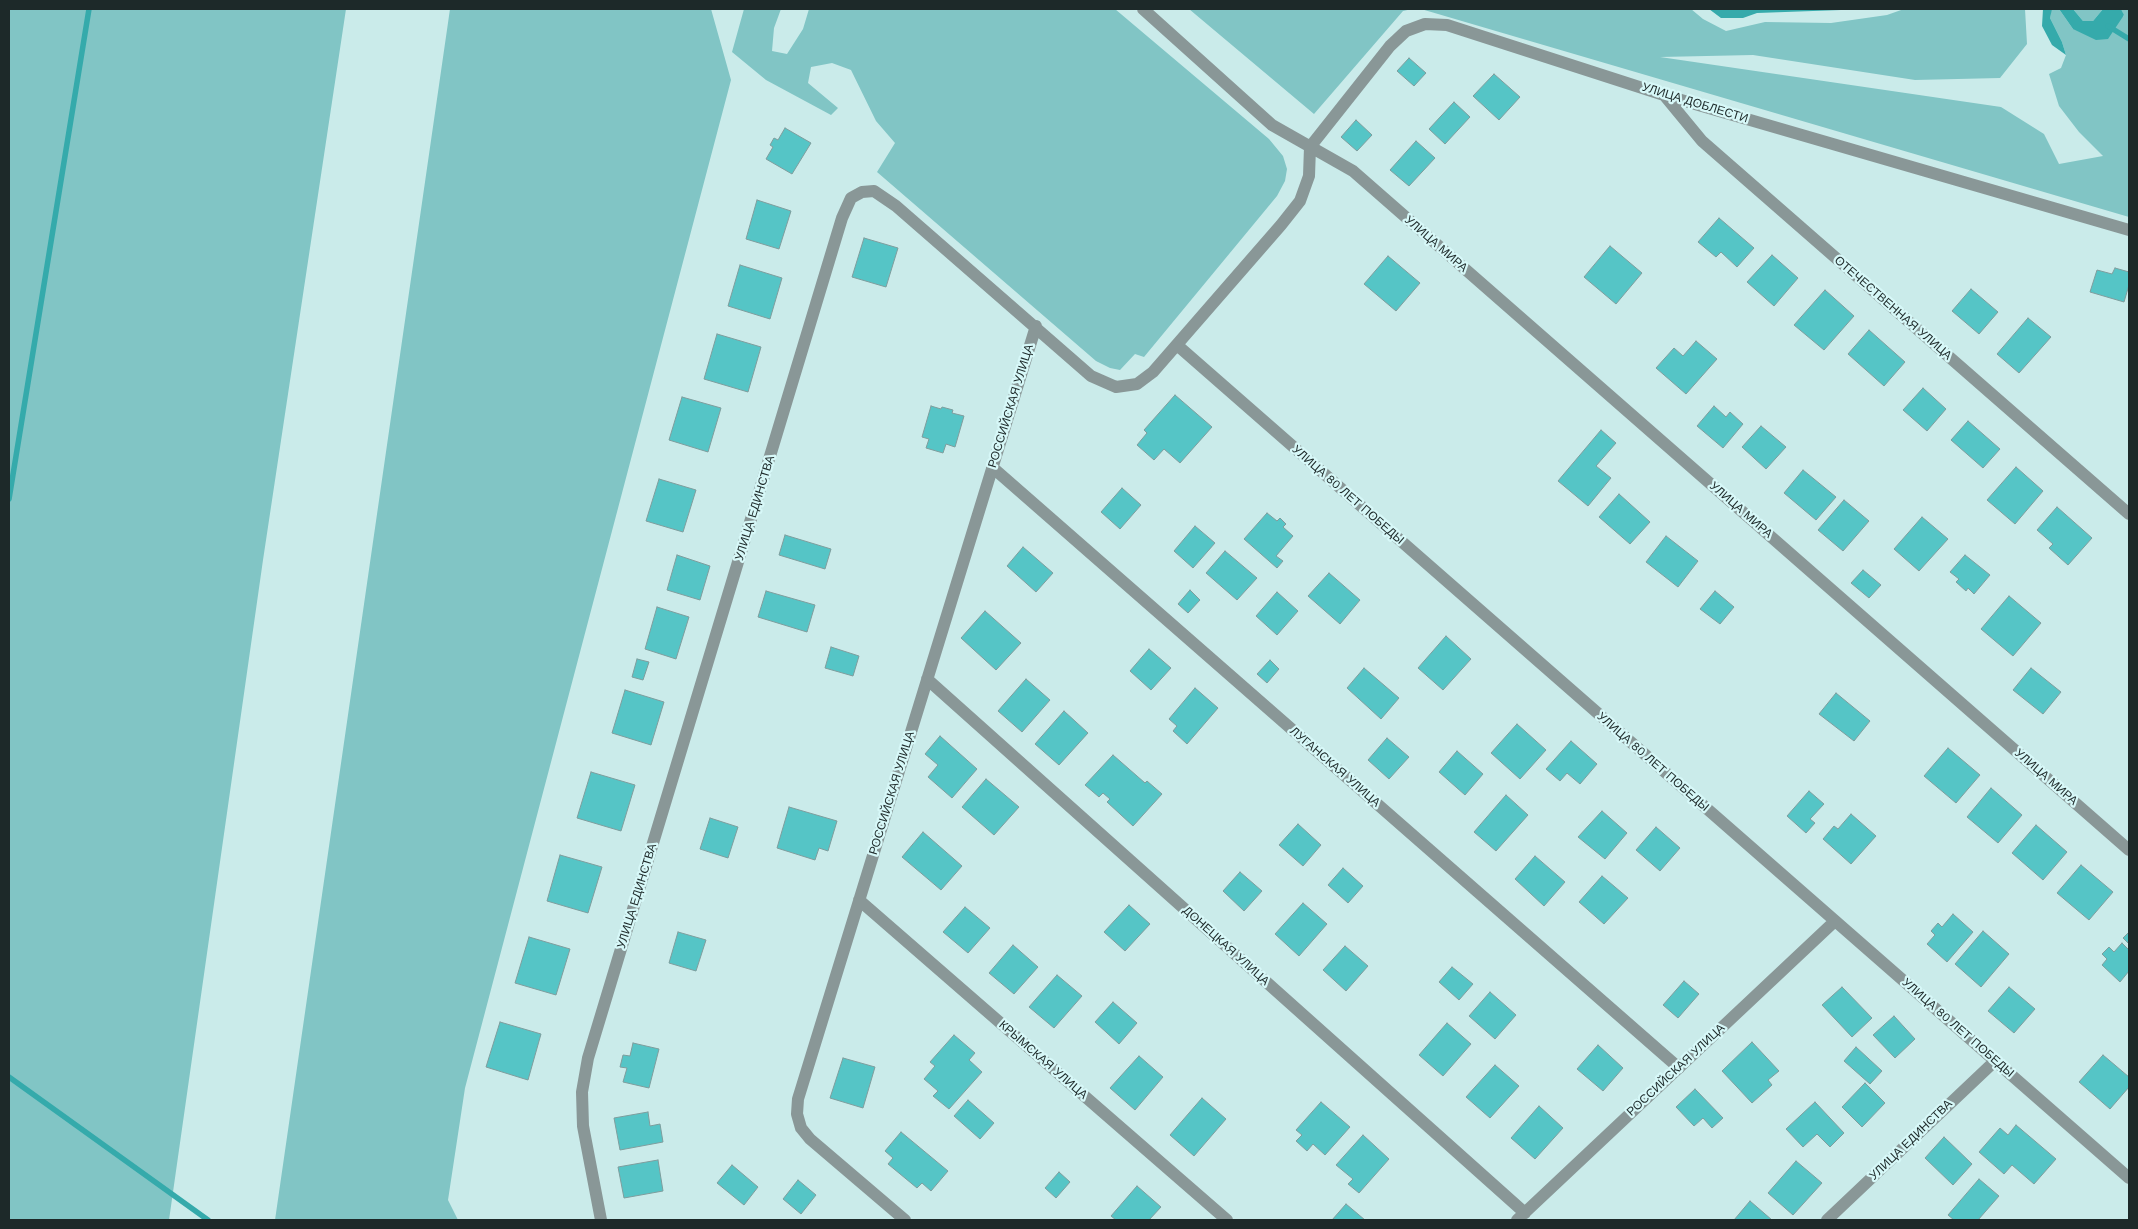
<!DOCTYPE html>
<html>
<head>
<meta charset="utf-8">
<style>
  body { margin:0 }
  #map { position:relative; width:2138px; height:1229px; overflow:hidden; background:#caebea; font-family:"Work Sans",sans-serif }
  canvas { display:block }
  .frame { position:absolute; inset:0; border:10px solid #1d2929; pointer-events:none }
</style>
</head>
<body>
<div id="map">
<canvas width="2138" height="1229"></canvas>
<div class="frame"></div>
</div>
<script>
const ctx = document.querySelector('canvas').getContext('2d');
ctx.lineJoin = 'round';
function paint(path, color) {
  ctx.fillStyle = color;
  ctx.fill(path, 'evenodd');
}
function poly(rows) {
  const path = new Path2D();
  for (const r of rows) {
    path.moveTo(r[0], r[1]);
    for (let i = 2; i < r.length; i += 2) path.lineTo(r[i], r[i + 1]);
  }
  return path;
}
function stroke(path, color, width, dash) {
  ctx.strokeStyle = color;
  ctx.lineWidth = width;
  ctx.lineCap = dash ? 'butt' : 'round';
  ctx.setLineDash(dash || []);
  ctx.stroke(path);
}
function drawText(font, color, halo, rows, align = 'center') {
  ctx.font = font + ' "Work Sans",sans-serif';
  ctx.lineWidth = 4.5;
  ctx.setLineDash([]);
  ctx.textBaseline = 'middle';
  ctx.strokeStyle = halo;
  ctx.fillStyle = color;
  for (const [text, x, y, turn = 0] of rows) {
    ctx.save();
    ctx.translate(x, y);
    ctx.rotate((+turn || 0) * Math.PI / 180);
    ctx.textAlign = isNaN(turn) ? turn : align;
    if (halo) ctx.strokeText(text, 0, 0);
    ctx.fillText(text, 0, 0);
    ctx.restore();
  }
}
paint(poly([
  [9,9,346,9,263,560,169,1220,9,1220],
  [450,9,711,9,731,80,465,1088,448,1200,458,1220,275,1220],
  [744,9,781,9,774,28,772,51,787,54,803,29,809,9,1115,9,1269,139,1283,156,1287,169,1285,181,1277,196,1144,357,1135,354,1120,370,1110,368,1096,361,877,172,895,143,876,121,851,70,832,63,811,67,808,83,838,108,831,115,766,80,732,52],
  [1189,9,1412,9,1403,11,1314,114],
  [1421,9,1691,9,1703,19,1726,31,1765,22,1831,23,1887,15,1904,9,2025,9,2027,44,2000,78,1915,80,1753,55,1660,57,2001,107,2044,134,2059,164,2103,156,2079,132,2059,106,2049,74,2061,68,2066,55,2062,42,2050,18,2051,10,2059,9,2073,29,2124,16,2121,9,2129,9,2129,217],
  [2073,9,2103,9,2093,21,2083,21]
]), '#81c5c5');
paint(poly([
  [1709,9,1869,9,1757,13,1743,18,1721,18],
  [2043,9,2052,9,2050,18,2062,42,2066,55,2052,45,2042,26],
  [2059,9,2073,9,2083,21,2093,21,2103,9,2121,9,2124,15,2108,39,2096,40,2073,29]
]), '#35aaab');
stroke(poly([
  [2108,26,2129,39],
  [9,499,89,9],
  [9,1077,208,1220]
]), '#35aaab', 5.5);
const building = poly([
  [1409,58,1426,73,1414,86,1397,71,1409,58],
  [1494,74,1520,97,1499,120,1473,96,1494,74],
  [1454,102,1470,117,1445,144,1429,129,1454,102],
  [1356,120,1372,135,1357,151,1341,137,1356,120],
  [785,128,811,143,792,174,766,159,773,147,770,145,774,138,778,140,785,128],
  [1416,141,1435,158,1409,186,1390,170,1416,141],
  [757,200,791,211,779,249,746,239,757,200],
  [1719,218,1754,248,1737,267,1721,252,1716,257,1698,242,1719,218],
  [864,238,898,248,886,287,852,277,864,238],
  [1610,246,1642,273,1616,304,1584,277,1610,246],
  [1772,255,1798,278,1774,306,1747,282,1772,255],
  [1388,256,1420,283,1396,311,1364,284,1388,256],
  [740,265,782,278,770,319,728,306,740,265],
  [2115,268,2129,272,2129,285,2124,302,2090,292,2097,270,2112,274,2115,268],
  [1971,289,1998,312,1979,334,1952,311,1971,289],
  [1825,290,1854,316,1824,350,1794,325,1825,290],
  [2028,318,2051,337,2019,373,1997,354,2028,318],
  [1869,330,1905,362,1884,386,1848,354,1869,330],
  [717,334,761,347,748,392,704,379,717,334],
  [1696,341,1717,359,1686,394,1656,368,1674,348,1683,356,1696,341],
  [1923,388,1946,409,1927,431,1903,410,1923,388],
  [1175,395,1212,427,1180,463,1164,449,1154,460,1137,445,1147,433,1144,430,1175,395],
  [682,397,721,408,708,452,669,440,682,397],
  [931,406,941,409,942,407,953,410,952,413,964,416,955,447,946,444,943,453,926,448,929,439,922,437,931,406],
  [1714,406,1726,417,1730,412,1743,424,1723,448,1697,426,1714,406],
  [1968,421,2000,449,1983,468,1951,440,1968,421],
  [1761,426,1786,447,1766,469,1742,447,1761,426],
  [1601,430,1616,443,1596,466,1611,478,1588,506,1558,481,1601,430],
  [2016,467,2043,491,2015,524,1987,500,2016,467],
  [1803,470,1836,497,1816,520,1784,493,1803,470],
  [659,479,696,490,683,532,646,521,659,479],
  [1122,488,1141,505,1120,529,1101,512,1122,488],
  [1619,494,1650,522,1630,544,1599,517,1619,494],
  [1844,500,1869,521,1843,551,1818,530,1844,500],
  [2057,507,2092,538,2068,565,2049,548,2053,544,2037,530,2057,507],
  [1267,513,1277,521,1280,518,1286,524,1283,527,1293,536,1276,556,1283,561,1277,568,1244,539,1267,513],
  [1922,517,1948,539,1919,571,1894,549,1922,517],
  [1195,526,1215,543,1193,568,1174,551,1195,526],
  [785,535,831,549,825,569,779,555,785,535],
  [1666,536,1698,561,1678,587,1646,562,1666,536],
  [1023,547,1053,573,1036,592,1007,566,1023,547],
  [1225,551,1257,578,1237,600,1206,573,1225,551],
  [677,555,710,566,700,600,667,590,677,555],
  [1965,555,1990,575,1974,594,1968,588,1966,591,1956,582,1959,579,1950,572,1965,555],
  [1863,570,1881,585,1869,598,1851,583,1863,570],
  [1329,573,1360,600,1340,624,1308,596,1329,573],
  [1190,590,1200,600,1188,613,1178,604,1190,590],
  [766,591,815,605,807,632,758,617,766,591],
  [1715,591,1734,607,1720,624,1700,609,1715,591],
  [1277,592,1298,611,1277,635,1256,616,1277,592],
  [2009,596,2041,623,2013,656,1981,629,2009,596],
  [657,607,689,617,676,659,645,649,657,607],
  [985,611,1021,643,996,670,961,638,985,611],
  [1446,636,1471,659,1443,690,1418,668,1446,636],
  [831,647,859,656,853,676,825,668,831,647],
  [1149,649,1171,668,1151,690,1130,671,1149,649],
  [637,659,649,662,643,680,632,677,637,659],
  [1270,660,1279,669,1267,683,1257,674,1270,660],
  [1364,668,1399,698,1381,719,1347,688,1364,668],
  [2031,668,2061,692,2043,714,2013,690,2031,668],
  [1026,679,1050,700,1022,732,998,711,1026,679],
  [1195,688,1218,708,1187,744,1173,731,1177,726,1169,719,1195,688],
  [625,690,664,702,651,745,612,733,625,690],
  [1836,693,1870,721,1854,741,1819,714,1836,693],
  [1064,711,1088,733,1059,765,1035,744,1064,711],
  [1517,724,1546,750,1520,779,1491,753,1517,724],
  [940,736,977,769,952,798,928,777,938,765,925,754,940,736],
  [1387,738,1409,757,1389,779,1368,760,1387,738],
  [1571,741,1597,764,1580,784,1567,773,1560,781,1546,769,1571,741],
  [1948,748,1980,775,1956,803,1924,776,1948,748],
  [1457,751,1483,774,1465,795,1439,772,1457,751],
  [1113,755,1145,783,1147,781,1162,794,1133,826,1107,802,1110,799,1103,793,1099,797,1085,785,1113,755],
  [591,772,635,785,621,831,577,818,591,772],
  [986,779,1019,807,994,835,962,807,986,779],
  [1991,788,2022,815,1998,843,1967,817,1991,788],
  [1809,791,1824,804,1810,819,1815,823,1806,833,1787,816,1809,791],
  [1506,795,1528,815,1496,851,1474,832,1506,795],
  [789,807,837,821,828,851,819,848,815,860,777,848,789,807],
  [1602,811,1627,833,1605,859,1578,837,1602,811],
  [1851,814,1876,836,1851,864,1823,839,1834,826,1838,829,1851,814],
  [710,818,738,827,728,858,700,849,710,818],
  [1298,824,1321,845,1303,866,1279,845,1298,824],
  [2036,825,2067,852,2043,880,2012,853,2036,825],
  [1656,827,1680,848,1660,871,1636,850,1656,827],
  [923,832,962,866,941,890,902,857,923,832],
  [560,855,602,867,588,913,547,901,560,855],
  [1535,856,1565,882,1544,906,1515,879,1535,856],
  [2081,865,2113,892,2089,920,2057,893,2081,865],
  [1343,868,1363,886,1348,903,1328,885,1343,868],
  [1240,872,1262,891,1244,911,1223,891,1240,872],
  [1602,876,1628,898,1604,924,1579,902,1602,876],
  [1303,903,1327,924,1299,956,1275,934,1303,903],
  [1129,905,1150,924,1125,951,1104,932,1129,905],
  [965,907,990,928,968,953,943,932,965,907],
  [1953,914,1973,932,1947,962,1927,944,1935,935,1931,931,1938,923,1942,927,1953,914],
  [1983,931,2009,954,1981,987,1955,964,1983,931],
  [678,932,706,940,696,971,669,963,678,932],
  [2129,932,2129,944,2123,938,2129,932],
  [529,937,570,949,556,995,515,983,529,937],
  [2122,943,2129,950,2129,971,2120,982,2102,965,2107,959,2102,954,2109,947,2114,952,2122,943],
  [1013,945,1038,967,1014,994,989,973,1013,945],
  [1345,946,1368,966,1346,991,1323,970,1345,946],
  [1452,967,1473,984,1459,1000,1439,982,1452,967],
  [1057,975,1082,996,1054,1028,1029,1007,1057,975],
  [1684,981,1699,994,1678,1018,1663,1005,1684,981],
  [1842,987,1872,1018,1852,1037,1822,1005,1842,987],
  [2009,987,2035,1009,2014,1033,1988,1011,2009,987],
  [1490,992,1516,1015,1495,1039,1469,1016,1490,992],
  [1113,1002,1137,1023,1119,1044,1095,1022,1113,1002],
  [1894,1016,1915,1039,1895,1058,1873,1035,1894,1016],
  [500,1022,541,1034,528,1080,486,1067,500,1022],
  [1447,1023,1471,1044,1443,1076,1419,1055,1447,1023],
  [954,1035,975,1053,969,1060,982,1072,949,1109,933,1096,938,1091,924,1079,935,1066,930,1062,954,1035],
  [1752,1042,1779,1071,1768,1080,1772,1085,1752,1103,1722,1071,1752,1042],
  [633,1043,659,1049,649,1088,623,1082,627,1068,620,1067,623,1055,630,1056,633,1043],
  [1598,1045,1623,1068,1603,1091,1577,1069,1598,1045],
  [1856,1047,1882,1071,1870,1084,1844,1061,1856,1047],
  [2103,1055,2129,1077,2129,1087,2110,1109,2079,1082,2103,1055],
  [1139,1056,1163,1077,1135,1110,1110,1088,1139,1056],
  [843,1058,875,1067,863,1108,830,1098,843,1058],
  [1495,1065,1519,1086,1490,1118,1466,1097,1495,1065],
  [1865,1083,1885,1103,1862,1127,1842,1107,1865,1083],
  [1695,1089,1723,1118,1712,1128,1703,1118,1694,1126,1676,1107,1695,1089],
  [1202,1098,1226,1119,1194,1156,1170,1135,1202,1098],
  [968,1100,994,1123,980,1139,954,1116,968,1100],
  [1321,1102,1350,1127,1325,1155,1313,1144,1307,1151,1296,1141,1302,1135,1296,1130,1321,1102],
  [1815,1102,1844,1133,1830,1147,1817,1134,1803,1147,1786,1129,1815,1102],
  [1539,1106,1563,1128,1535,1159,1511,1138,1539,1106],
  [648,1112,650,1126,660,1124,663,1142,620,1150,614,1118,648,1112],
  [2016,1125,2056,1159,2034,1184,2012,1165,2004,1174,1979,1152,2000,1128,2008,1135,2016,1125],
  [901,1132,948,1171,931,1191,922,1183,917,1188,888,1164,893,1158,885,1151,901,1132],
  [1363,1135,1389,1159,1359,1193,1348,1184,1353,1179,1336,1165,1363,1135],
  [1944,1137,1972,1164,1953,1185,1925,1158,1944,1137],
  [658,1160,663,1191,624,1198,618,1167,658,1160],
  [1796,1161,1822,1183,1793,1215,1768,1193,1796,1161],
  [732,1165,758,1187,744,1205,717,1183,732,1165],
  [1059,1172,1070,1182,1056,1198,1045,1188,1059,1172],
  [1979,1179,1999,1196,1978,1220,1954,1220,1948,1215,1979,1179],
  [798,1180,816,1195,801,1214,783,1199,798,1180],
  [1137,1186,1161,1207,1149,1220,1116,1220,1111,1216,1137,1186],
  [1750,1201,1772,1220,1734,1220,1750,1201],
  [1346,1204,1365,1220,1332,1220,1346,1204]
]);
paint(building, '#55c5c6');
stroke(building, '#7e9d9d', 1);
stroke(poly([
  [1143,9,1272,125,1353,171,2129,850],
  [1664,95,1702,141,2129,514],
  [1177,345,2129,1178],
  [992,467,1679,1068],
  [927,679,1525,1213],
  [859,900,1227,1220],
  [601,1220,583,1126,582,1092,588,1058,842,218,851,198,862,192,874,191,896,206,1091,376,1116,387,1137,384,1153,372,1281,225,1300,201,1309,176,1310,147,1390,46,1406,31,1425,24,1447,25,1664,95,2129,230],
  [905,1220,810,1139,801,1128,797,1114,798,1099,1036,326],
  [1517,1220,1835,921],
  [1827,1220,1995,1061]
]), '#899797', 12);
drawText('12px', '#1d2929', '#d7f8f8', [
  ["УЛИЦА ДОБЛЕСТИ",1695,103,17],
  ["УЛИЦА МИРА",1436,244,41],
  ["ОТЕЧЕСТВЕННАЯ УЛИЦА",1893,308,41],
  ["РОССИЙСКАЯ УЛИЦА",1011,406,-73],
  ["УЛИЦА 80 ЛЕТ ПОБЕДЫ",1348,495,41],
  ["УЛИЦА ЕДИНСТВА",755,508,-73],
  ["УЛИЦА МИРА",1741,510,41],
  ["УЛИЦА 80 ЛЕТ ПОБЕДЫ",1653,762,41],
  ["ЛУГАНСКАЯ УЛИЦА",1335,767,41],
  ["УЛИЦА МИРА",2046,777,41],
  ["РОССИЙСКАЯ УЛИЦА",892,793,-73],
  ["УЛИЦА ЕДИНСТВА",637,896,-73],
  ["ДОНЕЦКАЯ УЛИЦА",1226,946,42],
  ["УЛИЦА 80 ЛЕТ ПОБЕДЫ",1958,1028,41],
  ["КРЫМСКАЯ УЛИЦА",1043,1060,41],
  ["РОССИЙСКАЯ УЛИЦА",1676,1070,-43],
  ["УЛИЦА ЕДИНСТВА",1911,1140,-44]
]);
</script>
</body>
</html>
